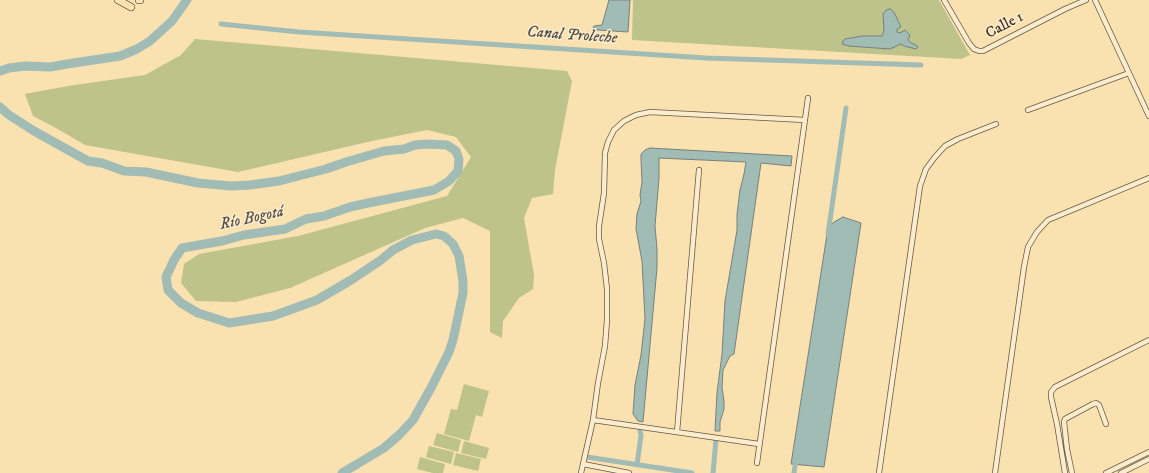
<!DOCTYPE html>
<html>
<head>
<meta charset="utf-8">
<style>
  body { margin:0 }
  canvas { display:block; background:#f9e1b0 }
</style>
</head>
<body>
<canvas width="1149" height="473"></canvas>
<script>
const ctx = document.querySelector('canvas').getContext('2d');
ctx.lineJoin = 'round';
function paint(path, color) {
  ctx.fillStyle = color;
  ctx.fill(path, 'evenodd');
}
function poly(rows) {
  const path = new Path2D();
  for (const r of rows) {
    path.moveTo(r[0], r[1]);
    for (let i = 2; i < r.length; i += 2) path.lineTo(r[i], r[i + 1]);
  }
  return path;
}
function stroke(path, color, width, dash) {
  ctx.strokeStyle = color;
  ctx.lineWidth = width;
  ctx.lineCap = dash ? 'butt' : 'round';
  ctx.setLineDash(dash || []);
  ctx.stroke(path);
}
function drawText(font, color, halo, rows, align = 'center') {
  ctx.font = font + ' "IM FELL DW Pica",serif';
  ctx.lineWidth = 3;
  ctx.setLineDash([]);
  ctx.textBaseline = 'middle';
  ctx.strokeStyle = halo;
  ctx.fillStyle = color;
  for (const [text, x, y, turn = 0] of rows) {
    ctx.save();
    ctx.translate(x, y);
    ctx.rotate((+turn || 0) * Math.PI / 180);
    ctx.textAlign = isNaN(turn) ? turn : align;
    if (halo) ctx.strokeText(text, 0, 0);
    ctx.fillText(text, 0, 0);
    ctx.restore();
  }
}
paint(poly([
  [633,0,939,0,970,55,961,59,632,40],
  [195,39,567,71,572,81,555,170,553,194,532,198,524,218,534,275,533,289,519,298,503,321,502,338,490,332,490,231,463,218,425,228,290,288,236,302,196,301,181,283,184,264,199,254,298,236,447,196,471,157,456,137,427,130,372,141,238,172,85,145,56,128,33,116,25,94,68,86,145,75,181,55],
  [464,384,489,391,482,417,476,415,469,441,444,434,451,409,457,410],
  [437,433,461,440,458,452,433,445],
  [464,441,489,448,486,459,461,453],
  [429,446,454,452,451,464,426,457],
  [456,453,481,459,478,471,453,465],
  [420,457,445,464,443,473,433,473,417,469]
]), '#bdc38b');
const water = poly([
  [609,0,630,0,628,32,598,30,594,30,593,28,594,26,602,25,609,0],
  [890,9,894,12,901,27,897,29,897,32,900,33,905,30,910,35,908,40,911,43,916,45,918,47,916,49,904,46,901,44,890,49,849,46,842,44,843,41,845,39,862,36,882,36,884,30,883,14,886,10,890,9],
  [650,148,792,156,791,166,761,163,734,354,730,356,723,370,722,387,724,401,724,409,720,422,720,431,715,431,717,393,722,354,725,301,737,230,737,214,740,190,744,174,746,162,659,158,659,178,655,226,657,249,657,268,643,422,638,421,633,414,635,385,641,355,645,319,642,261,636,229,637,214,641,201,640,195,642,182,641,160,641,154,645,150,650,148],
  [843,217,861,223,824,467,791,464,828,228,834,222,843,217]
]);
paint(water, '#a1bbb5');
stroke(water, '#77817b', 1);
stroke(poly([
  [221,24,299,32,706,58,921,65],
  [828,234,846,108],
  [587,457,692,473],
  [637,465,641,435,640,431],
  [713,473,716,439],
  [794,473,796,459]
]), '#a1bbb5', 5);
stroke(poly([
  [0,71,9,68,25,66,50,67,67,64,120,56,137,49,150,41,172,21,187,0],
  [0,107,9,115,34,131,88,161,102,163,124,171,146,172,198,183,231,186,250,185,279,181,326,169,346,162,384,151,404,149,415,145,427,144,447,145,456,151,459,159,458,171,449,181,434,190,368,203,350,207,324,216,306,219,285,229,244,235,222,241,182,248,174,260,166,277,168,290,181,303,198,313,229,323,273,316,317,300,351,280,381,260,393,250,412,240,436,234,444,236,453,244,459,256,463,281,463,293,453,340,449,352,432,386,413,420,399,435,384,448,342,473]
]), '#a1bbb5', 9);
const street = poly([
  [944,0,969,43,974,49,979,51,983,51,1065,9,1086,0],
  [1095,0,1149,116],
  [1028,110,1129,73],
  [593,420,759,444],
  [677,432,699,170],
  [757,463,808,98],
  [583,464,629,473],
  [581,473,593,420,598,383,605,346,607,320,607,289,604,263,599,239,599,226,604,193,605,153,608,142,614,130,624,121,636,115,650,112,805,120],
  [879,473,920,186,926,169,935,157,945,146,958,139,996,124],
  [995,473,1024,267,1028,247,1037,232,1048,220,1149,178],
  [1065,473,1057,424,1051,397,1051,392,1055,387,1149,340],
  [1072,473,1067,449,1064,422,1065,419,1093,404,1096,403,1099,405,1106,424],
  [1106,473,1149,452],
  [1121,473,1149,459]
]);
const primary = poly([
  [118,0,131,7],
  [139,0,140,0]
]);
stroke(street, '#685747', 6);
stroke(primary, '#372924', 8);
stroke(street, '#fbeccc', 4.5);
stroke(primary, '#f9e1b0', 7);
drawText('15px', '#372924', '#fbeccc', [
  ["Calle 1",1005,26,-28]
]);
drawText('italic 16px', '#524e48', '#fbeccc', [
  ["Canal Proleche",572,36,4],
  ["Río Bogotá",252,219,-12]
]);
</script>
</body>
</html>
